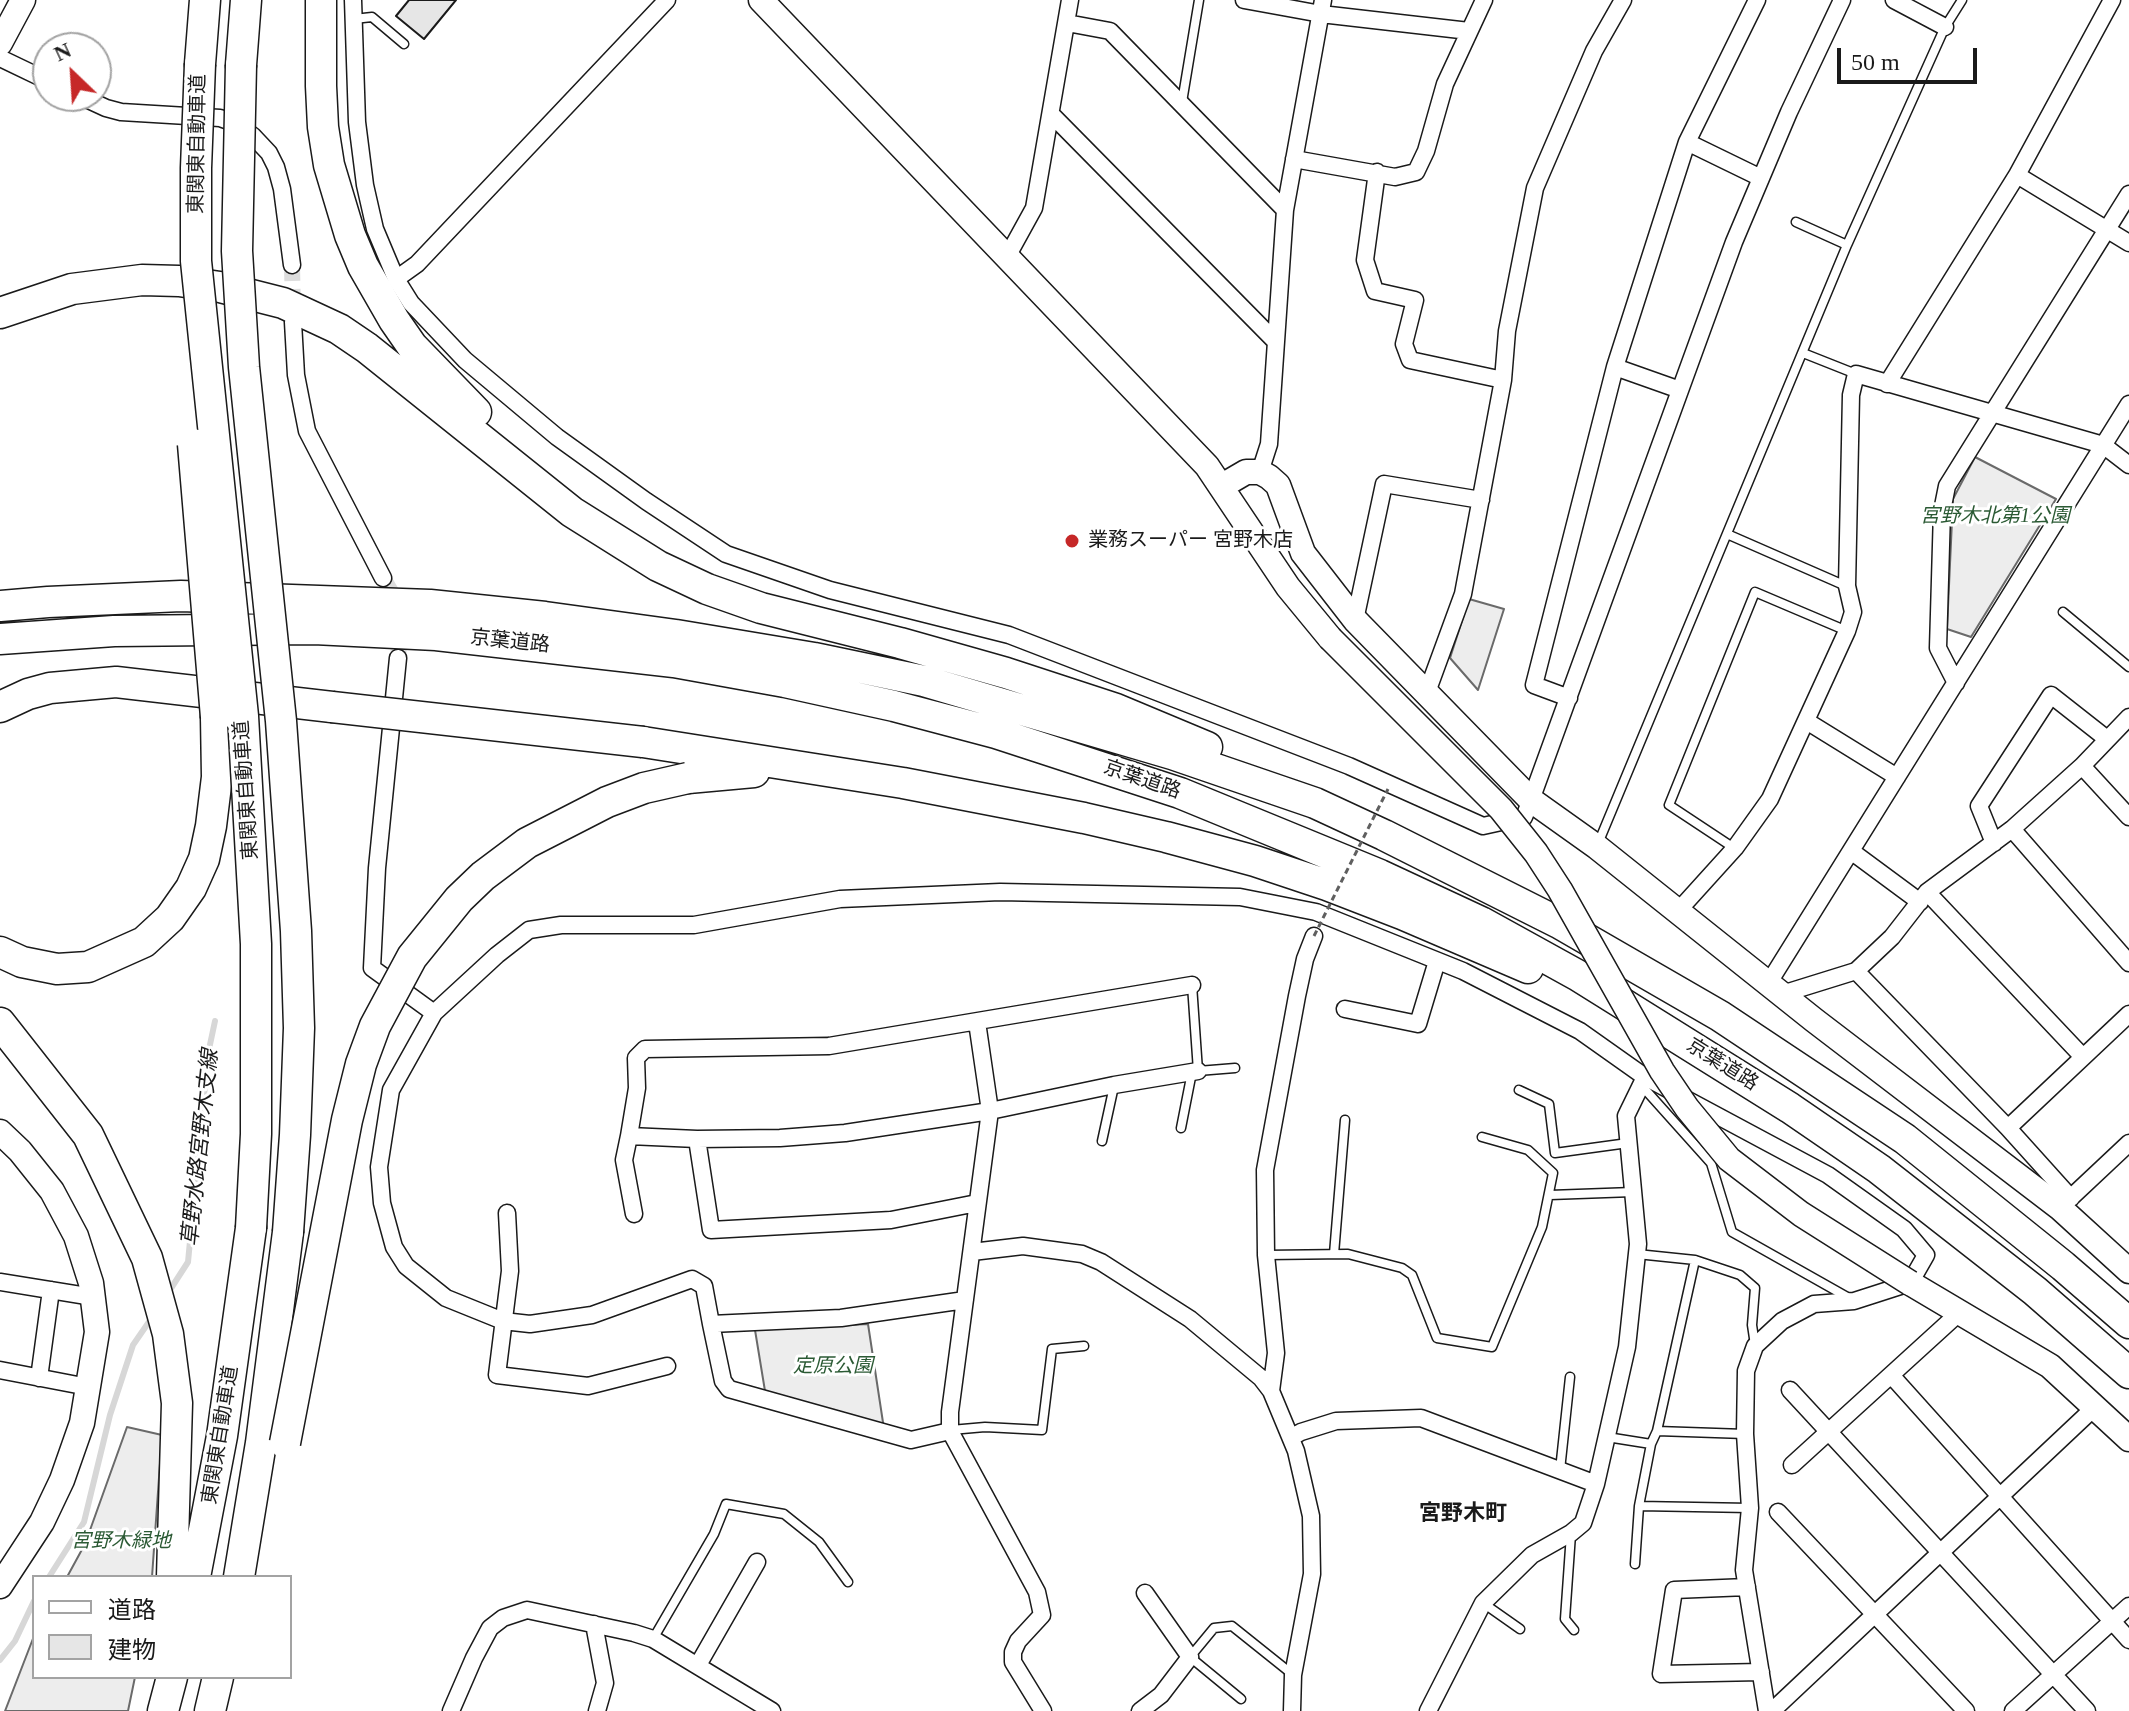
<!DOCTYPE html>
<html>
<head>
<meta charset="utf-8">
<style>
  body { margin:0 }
  #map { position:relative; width:2129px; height:1711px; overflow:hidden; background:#fff; font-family:"Times New Roman","Noto Sans JP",serif }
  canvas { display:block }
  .legend { position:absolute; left:32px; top:1575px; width:260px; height:104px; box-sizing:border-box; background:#fff; border:2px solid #a3a3a3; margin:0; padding:10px 14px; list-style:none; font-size:24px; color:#1a1a1a }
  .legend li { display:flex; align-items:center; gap:16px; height:40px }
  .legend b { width:40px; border:2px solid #a3a3a3 }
  .north { position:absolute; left:32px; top:32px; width:80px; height:80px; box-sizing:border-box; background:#fff; border:2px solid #a3a3a3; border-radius:50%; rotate:335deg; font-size:22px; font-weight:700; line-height:32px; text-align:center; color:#1a1a1a }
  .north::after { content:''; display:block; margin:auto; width:28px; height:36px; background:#c62828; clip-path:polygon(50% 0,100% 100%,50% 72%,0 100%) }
  .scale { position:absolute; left:1837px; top:48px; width:140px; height:36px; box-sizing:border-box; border:4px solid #1a1a1a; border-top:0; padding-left:10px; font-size:24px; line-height:28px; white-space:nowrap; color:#1a1a1a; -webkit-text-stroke:6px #fff; paint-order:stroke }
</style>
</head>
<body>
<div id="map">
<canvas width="2129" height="1711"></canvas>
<ul class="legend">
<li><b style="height:10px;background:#fff"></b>道路</li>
<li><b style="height:22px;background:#e6e6e6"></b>建物</li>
</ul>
<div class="north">N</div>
<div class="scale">50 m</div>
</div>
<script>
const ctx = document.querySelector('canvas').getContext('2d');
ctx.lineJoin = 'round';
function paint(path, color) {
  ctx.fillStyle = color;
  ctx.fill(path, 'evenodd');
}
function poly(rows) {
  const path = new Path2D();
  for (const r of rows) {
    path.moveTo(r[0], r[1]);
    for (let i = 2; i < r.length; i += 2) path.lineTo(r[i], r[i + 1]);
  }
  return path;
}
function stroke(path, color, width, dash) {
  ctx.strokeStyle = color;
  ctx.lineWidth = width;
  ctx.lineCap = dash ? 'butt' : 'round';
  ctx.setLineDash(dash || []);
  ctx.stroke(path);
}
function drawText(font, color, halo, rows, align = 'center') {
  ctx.font = font + ' "Times New Roman","Noto Sans JP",serif';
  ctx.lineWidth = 6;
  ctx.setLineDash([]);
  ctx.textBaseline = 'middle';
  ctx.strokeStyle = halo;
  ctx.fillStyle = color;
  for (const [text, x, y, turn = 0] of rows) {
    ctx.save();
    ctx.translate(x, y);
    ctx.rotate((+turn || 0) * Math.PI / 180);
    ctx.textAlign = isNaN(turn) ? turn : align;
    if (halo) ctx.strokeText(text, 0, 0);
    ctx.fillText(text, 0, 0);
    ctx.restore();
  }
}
const built = poly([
  [1975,457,2056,499,1971,637,1947,629,1953,499,1975,457],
  [1469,599,1504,609,1478,690,1450,658,1469,599],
  [868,1324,884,1429,765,1391,755,1330,868,1324],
  [127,1427,162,1435,152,1577,67,1577,85,1544,127,1427],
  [34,1636,34,1677,135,1677,128,1711,5,1711,34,1636]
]);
paint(built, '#ededed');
stroke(built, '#6a6a6a', 2);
stroke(poly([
  [168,1293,188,1262,208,1054,215,1021],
  [49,1577,84,1522,110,1415,133,1345,153,1316],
  [0,1660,15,1641,34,1601]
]), '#d7d7d7', 6);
const building = poly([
  [409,0,456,0,424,39,396,16,409,0]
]);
paint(building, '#e6e6e6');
stroke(building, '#1a1a1a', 2);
stroke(poly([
  [292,265,293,311],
  [383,578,397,602,401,618,398,658]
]), '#ddd', 16, [16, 8]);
const lane = poly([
  [354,19,372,17,404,44],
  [1182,102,1199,0],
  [1796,222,1847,245],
  [1803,353,1856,374],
  [1727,534,1846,586],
  [2063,612,2129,667],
  [1597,846,1847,245,1945,27,1962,0],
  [1734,848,1669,805,1755,592,1847,631],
  [1192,985,1198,1071,1235,1068],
  [1642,1086,1711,1163,1732,1232,1849,1298],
  [1519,1090,1549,1104,1555,1153,1628,1143],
  [1181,1128,1192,1072],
  [1102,1141,1114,1086],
  [1550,1195,1633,1192],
  [1334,1254,1345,1120],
  [1637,1254,1695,1260,1740,1275,1755,1288,1752,1325,1755,1345],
  [1266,1255,1348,1254,1402,1268,1412,1275,1437,1338,1492,1347,1542,1227,1553,1173,1528,1150,1482,1137],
  [951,1430,985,1427,1042,1430,1052,1349,1084,1346],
  [1657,1431,1745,1434],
  [1607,1437,1651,1444,1657,1431,1695,1260],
  [1560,1470,1570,1377],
  [1639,1506,1750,1508],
  [1571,1534,1565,1619,1574,1630],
  [1635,1564,1639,1506,1651,1444],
  [1483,1603,1520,1629],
  [653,1639,714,1534,726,1504,784,1514,819,1542,848,1582],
  [1241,1699,1190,1657,1214,1628,1232,1626,1292,1674]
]);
const street = poly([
  [353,0,357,122,365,185,375,229,396,279,411,303,465,360,557,437,646,501,726,554,830,590,1009,635,1349,766,1483,826,1524,817,1531,800,1734,242,1789,112,1842,0],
  [1244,0,1321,14,1469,31],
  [1757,0,1687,142,1761,178],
  [1894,0,1945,27],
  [1067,23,1110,31,1285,210],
  [0,58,48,81],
  [80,96,106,108,121,112,220,118,237,124,253,136,269,153,276,167,282,189,292,265],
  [1052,115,1276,342],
  [1294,159,1395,177,1416,172,1426,151,1445,84,1484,0],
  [1377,172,1365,260,1375,291,1415,300,1404,344,1410,360,1503,380],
  [2017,175,2129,243],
  [1007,257,1034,208,1070,0],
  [396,279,417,264,667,0],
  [293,322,296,375,307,431,383,578],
  [1887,384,2017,175,2112,0],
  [1680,390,1615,367,1687,142],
  [1260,472,1269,444,1285,210,1323,0],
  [1355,620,1384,484,1481,500],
  [398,658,377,868,372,968,434,1013],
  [1956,683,1938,648,1942,511,1947,486,2129,194],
  [1426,695,1463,594,1503,380,1507,331,1535,188,1594,51,1623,0],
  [1569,698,1534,685,1615,367],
  [1808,722,1897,777],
  [2082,766,2129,817],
  [2012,829,2129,963],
  [1994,843,1979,806,2051,695,2107,739],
  [1851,851,1920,902],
  [1927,892,2083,1057],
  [1678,911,1735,848,1770,799,1847,631,1853,612,1847,586,1851,395,1856,374,2103,445,2129,465],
  [1856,971,2008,1128,2071,1198],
  [1768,984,2129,404],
  [1192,985,829,1046,645,1049,636,1058,637,1088,629,1136,697,1139,780,1138,845,1133,990,1111,1114,1085,1198,1071],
  [1782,994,1856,971,1892,937,1927,892,2012,829,2082,766,2129,717],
  [1345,1009,1418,1024,1437,961],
  [977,1022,990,1111,950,1412,950,1431,1037,1592,1042,1615,1018,1641,1013,1652,1013,1662,1043,1711],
  [2008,1128,2129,1014],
  [629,1136,624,1160,634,1214],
  [697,1139,711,1230,891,1220,977,1203],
  [2063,1205,2129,1143],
  [507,1213,510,1271,497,1375,588,1386,667,1366],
  [972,1252,1023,1246,1082,1254,1101,1262,1190,1319,1261,1378,1271,1391],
  [0,1282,93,1297],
  [965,1300,841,1318,711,1324,704,1286,692,1279,592,1315,530,1324,503,1321,446,1298,406,1266,394,1247,382,1203,379,1167,391,1090,434,1013,497,955,529,930,561,925,694,925,840,899,1000,892,1240,897,1316,912,1463,971,1580,1031,1645,1077,1828,1175,1904,1229,1926,1255,1910,1283,1854,1301,1814,1304,1782,1321,1755,1346,1746,1371,1745,1434,1750,1508,1744,1570,1767,1711],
  [711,1324,723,1381,729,1389,911,1440,950,1431],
  [0,1370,88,1387],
  [1891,1375,2129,1640],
  [39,1378,51,1290],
  [1790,1390,2087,1711],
  [1292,1437,1301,1432,1336,1421,1421,1418,1596,1484],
  [1792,1465,1960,1312],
  [1778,1512,1966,1711],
  [1747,1587,1674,1590,1661,1674,1761,1672],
  [594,1624,605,1683,597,1711],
  [698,1665,757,1562],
  [451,1711,474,1658,490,1628,503,1618,527,1610,634,1633,653,1639,772,1711],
  [1140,1711,1161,1695,1190,1657,1145,1593],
  [1292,1711,1293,1675,1312,1574,1311,1516,1296,1451,1271,1391,1276,1353,1266,1255,1265,1170,1297,996,1305,959,1314,936],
  [1428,1711,1483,1603,1532,1555,1571,1533,1583,1523,1596,1484,1627,1347,1638,1244,1626,1116,1645,1077],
  [1772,1711,2095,1407],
  [2013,1711,2129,1606]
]);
const secondary = poly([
  [761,0,1207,466,1288,587,1330,638],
  [0,43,23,0],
  [1222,486,1246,472,1260,472,1269,477,1278,485,1303,553,1355,620,1531,800,1597,847,1814,1020,2060,1208,2129,1271],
  [0,1132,20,1151,52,1191,76,1236,91,1283,97,1332,82,1423,62,1480,42,1522,0,1586],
  [1910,1283,2050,1366,2129,1439]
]);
const highway = poly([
  [321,0,321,86,323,127,329,165,350,235,363,266,394,320,412,346,476,412],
  [200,64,205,0],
  [241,65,246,0],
  [0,313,72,289,142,280,179,281,220,287,283,303,339,329,367,348,572,512,658,566,707,589,761,608,900,643,1006,673,1116,709,1207,747],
  [0,606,48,602,181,596,430,605,545,617,676,635,814,658,924,681,1172,754,1315,803,1384,835,1559,923,1720,1016,1905,1139,2063,1266,2129,1323],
  [0,639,114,631,314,629,436,635,674,662,785,682,894,706,996,733,1180,793,1380,875,1481,922,1577,975,1790,1108,1879,1169,2035,1291,2129,1373],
  [0,707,28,694,50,688,116,682,332,707],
  [643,742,903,783,1084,818,1166,837,1255,861,1327,885,1402,914,1528,968],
  [688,778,754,772],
  [0,952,22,962,57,969,88,967,144,942,170,918,191,888,204,859,211,826,217,777,216,717],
  [0,1023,88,1135,147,1258,168,1334,177,1403,172,1577],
  [195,1577,222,1436,251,1228],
  [239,1577,261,1443,288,1232],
  [163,1711,172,1677],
  [210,1711,218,1677]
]);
stroke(lane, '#1a1a1a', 11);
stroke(street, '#1a1a1a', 19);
stroke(secondary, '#1a1a1a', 27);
stroke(highway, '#1a1a1a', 33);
stroke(lane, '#fff', 8);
stroke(street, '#fff', 16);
stroke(secondary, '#fff', 24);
stroke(highway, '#fff', 30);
const secondaryBridge = poly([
  [1330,638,1501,809,1536,853,1560,890,1662,1071,1687,1108,1729,1159,1801,1214,1910,1283]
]);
const highwayBridge = poly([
  [200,64,196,168,196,261,243,716,256,944,256,1134,251,1228],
  [241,65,237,251,244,367,281,721,296,931,299,1028,295,1135,288,1232],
  [193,444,216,717],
  [332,707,643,742],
  [285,1443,347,1120,361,1064,375,1026,412,957,459,899,483,876,527,843,607,802,644,788,688,778]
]);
stroke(secondaryBridge, '#1a1a1a', 27, []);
stroke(highwayBridge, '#1a1a1a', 33, []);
stroke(poly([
  [1314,936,1388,789]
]), '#5f5f5f', 3, [6, 4]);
stroke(secondaryBridge, '#fff', 24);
stroke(highwayBridge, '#fff', 30);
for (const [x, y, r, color] of [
  [1072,541,8,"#c62828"]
]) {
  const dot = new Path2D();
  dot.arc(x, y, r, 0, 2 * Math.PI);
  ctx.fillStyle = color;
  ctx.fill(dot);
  stroke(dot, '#fff', 3);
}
drawText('20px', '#1a1a1a', '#fff', [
  ["東関東自動車道",198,144,-89],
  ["京葉道路",510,642,6],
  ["京葉道路",1142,780,19],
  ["東関東自動車道",247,790,-94],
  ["京葉道路",1722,1065,32],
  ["東関東自動車道",221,1435,-81]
]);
drawText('italic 20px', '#2b5a34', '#fff', [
  ["宮野木北第1公園",1995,517],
  ["定原公園",833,1367],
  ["宮野木緑地",121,1542]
]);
drawText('20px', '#1a1a1a', '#fff', [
  ["業務スーパー 宮野木店",1088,541]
], 'left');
drawText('italic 22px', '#1a1a1a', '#fff', [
  ["草野水路宮野木支線",201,1148,-84]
]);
drawText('bold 22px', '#1a1a1a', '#fff', [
  ["宮野木町",1463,1514]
]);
</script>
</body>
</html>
